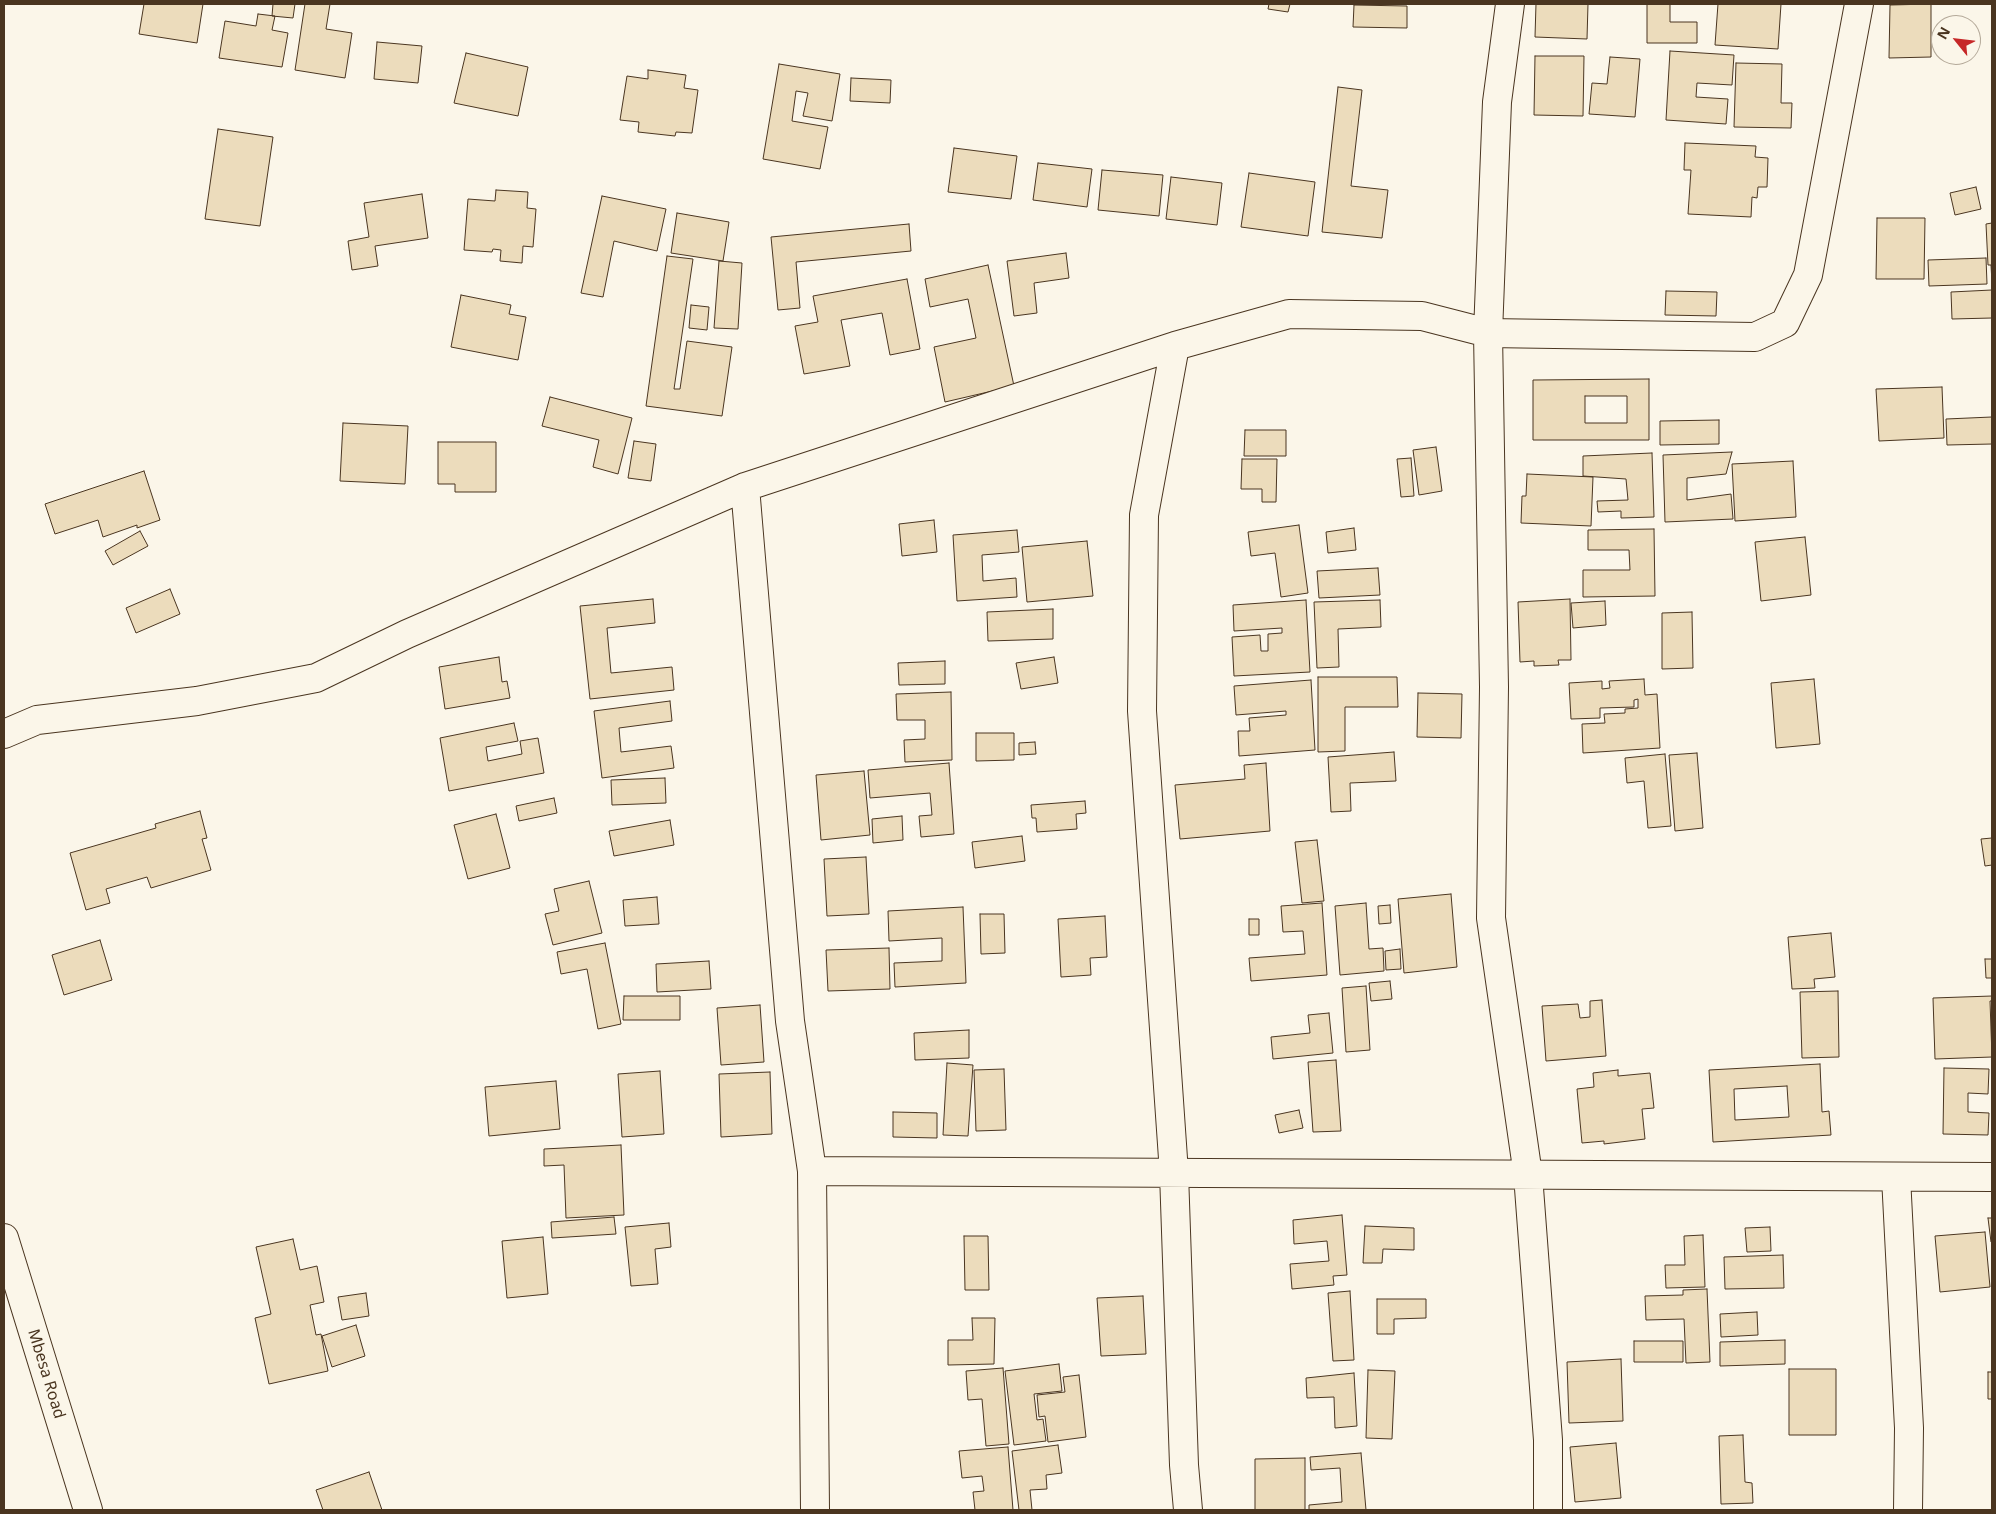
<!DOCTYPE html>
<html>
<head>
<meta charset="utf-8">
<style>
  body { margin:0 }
  #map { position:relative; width:1996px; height:1514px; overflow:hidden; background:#fbf6e9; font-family:"Noto Sans",sans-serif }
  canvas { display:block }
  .frame { position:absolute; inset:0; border:5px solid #4a3520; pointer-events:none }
  .north { position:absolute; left:1931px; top:15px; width:50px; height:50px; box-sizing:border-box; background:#fbf6e9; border:1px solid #b4a999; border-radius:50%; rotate:299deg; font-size:14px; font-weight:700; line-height:20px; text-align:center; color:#4a3520 }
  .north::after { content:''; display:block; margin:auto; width:18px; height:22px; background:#c62828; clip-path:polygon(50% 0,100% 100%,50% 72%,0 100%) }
</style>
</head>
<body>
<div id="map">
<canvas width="1996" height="1514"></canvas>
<div class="frame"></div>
<div class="north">N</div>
</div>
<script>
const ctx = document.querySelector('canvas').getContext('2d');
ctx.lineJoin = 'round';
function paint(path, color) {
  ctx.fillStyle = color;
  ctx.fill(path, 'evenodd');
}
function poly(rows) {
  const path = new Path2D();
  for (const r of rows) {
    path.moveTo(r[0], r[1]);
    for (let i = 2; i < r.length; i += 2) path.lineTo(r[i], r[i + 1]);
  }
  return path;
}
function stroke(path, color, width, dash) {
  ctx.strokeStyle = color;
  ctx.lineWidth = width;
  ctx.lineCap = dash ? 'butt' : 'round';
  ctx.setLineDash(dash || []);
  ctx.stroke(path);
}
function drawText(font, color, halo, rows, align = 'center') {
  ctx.font = font + ' "Noto Sans",sans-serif';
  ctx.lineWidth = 4;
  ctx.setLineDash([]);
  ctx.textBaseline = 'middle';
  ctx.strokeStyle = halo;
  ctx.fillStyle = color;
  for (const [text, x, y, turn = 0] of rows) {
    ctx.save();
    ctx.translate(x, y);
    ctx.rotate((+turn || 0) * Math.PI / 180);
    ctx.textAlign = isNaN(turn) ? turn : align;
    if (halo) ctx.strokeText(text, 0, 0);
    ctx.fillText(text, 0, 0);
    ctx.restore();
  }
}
const building = poly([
  [144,4,203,4,197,43,139,34,144,4],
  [273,4,295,4,293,18,272,16,273,4],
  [305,4,330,4,326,29,352,33,345,78,295,70,305,4],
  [1269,4,1290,4,1288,12,1268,9,1269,4],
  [1536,4,1588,4,1587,39,1535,37,1536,4],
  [1647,4,1670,4,1670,22,1697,22,1697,43,1647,43,1647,4],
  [1718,4,1781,4,1778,49,1715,45,1718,4],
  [1931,4,1931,57,1889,58,1890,5,1931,4],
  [1354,5,1407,6,1407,28,1353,27,1354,5],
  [258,14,275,16,272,30,288,33,282,67,219,58,225,21,256,26,258,14],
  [377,42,422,46,418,83,374,79,377,42],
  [1670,51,1734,55,1732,85,1697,83,1696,97,1728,99,1726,124,1666,120,1670,51],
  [466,53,528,67,518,116,454,103,466,53],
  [1535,56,1584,56,1583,116,1534,115,1535,56],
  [1610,57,1640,59,1635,117,1589,114,1592,83,1607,84,1610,57],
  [1736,63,1782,64,1781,103,1792,103,1791,128,1734,127,1736,63],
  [779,64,840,74,832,121,803,116,808,93,796,91,792,121,828,127,820,169,763,159,779,64],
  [648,70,686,75,684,88,698,90,692,133,676,132,675,136,638,132,639,122,620,120,627,76,648,79,648,70],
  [851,78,891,80,890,103,850,101,851,78],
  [1338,87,1362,90,1351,186,1388,190,1382,238,1322,232,1338,87],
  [218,129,273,137,260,226,205,219,218,129],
  [1685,143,1756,146,1755,157,1768,158,1767,187,1758,187,1757,198,1752,197,1751,217,1688,214,1691,170,1684,170,1685,143],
  [954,148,1017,156,1011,199,948,192,954,148],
  [1038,163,1092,169,1087,207,1033,200,1038,163],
  [1102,170,1163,175,1159,216,1098,210,1102,170],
  [1249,173,1315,182,1308,236,1241,227,1249,173],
  [1171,177,1222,183,1217,225,1166,219,1171,177],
  [1976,187,1981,209,1955,215,1950,193,1976,187],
  [496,190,528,192,527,208,536,209,533,247,523,246,522,263,500,261,501,250,493,249,492,252,464,250,468,199,495,201,496,190],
  [422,194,428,238,375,246,378,266,352,270,348,241,369,237,364,203,422,194],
  [602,196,666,209,657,251,614,241,603,297,581,293,602,196],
  [677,213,729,222,723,261,671,253,677,213],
  [1877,218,1925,218,1924,279,1876,279,1877,218],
  [1992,223,1992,283,1991,265,1988,265,1986,224,1992,223],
  [909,224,911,251,796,262,800,308,778,310,771,237,909,224],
  [1066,253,1069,278,1034,283,1037,313,1014,316,1007,261,1066,253],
  [667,256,693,259,674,389,680,389,687,341,732,347,722,416,646,406,667,256],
  [1986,258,1987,284,1929,286,1928,260,1986,258],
  [719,261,742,263,738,329,714,328,719,261],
  [988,265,1014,386,945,402,934,347,976,338,968,299,930,307,925,279,988,265],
  [907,279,920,349,890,355,882,313,841,320,850,366,804,374,795,326,818,322,813,296,907,279],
  [1992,290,1992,318,1952,319,1951,292,1992,290],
  [1666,291,1717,292,1716,316,1665,315,1666,291],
  [461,295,511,305,509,314,526,317,518,360,451,347,461,295],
  [691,305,709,307,707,330,689,328,691,305],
  [1649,379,1649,440,1533,440,1533,380,1649,379],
  [1585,396,1627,396,1627,423,1585,423,1585,396],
  [1942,387,1944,438,1879,441,1876,389,1942,387],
  [550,397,632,418,618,474,593,467,599,440,542,426,550,397],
  [1992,417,1992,444,1947,445,1946,419,1992,417],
  [1719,420,1719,444,1660,445,1660,421,1719,420],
  [343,423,408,426,405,484,340,481,343,423],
  [1245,430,1286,430,1286,456,1244,456,1245,430],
  [634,441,656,444,651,481,628,478,634,441],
  [438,442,496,442,496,492,455,492,455,484,438,484,438,442],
  [1436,447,1442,491,1419,495,1413,450,1436,447],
  [1732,452,1726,474,1687,478,1687,500,1731,494,1733,519,1665,522,1663,455,1732,452],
  [1652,453,1654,517,1621,518,1621,511,1598,512,1597,501,1628,500,1626,479,1583,476,1583,456,1652,453],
  [1411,458,1414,496,1401,497,1397,459,1411,458],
  [1242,459,1277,459,1276,502,1262,502,1262,489,1241,489,1242,459],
  [1793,461,1796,517,1735,521,1732,464,1793,461],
  [144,471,160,520,137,528,137,525,103,537,98,520,55,534,45,504,144,471],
  [1527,474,1593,477,1591,526,1521,523,1522,496,1526,496,1527,474],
  [934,520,937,552,902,556,899,524,934,520],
  [1299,525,1308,593,1281,597,1275,553,1251,556,1248,532,1299,525],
  [1354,528,1356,550,1328,553,1326,532,1354,528],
  [1654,529,1655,596,1583,597,1583,570,1630,570,1629,550,1588,550,1588,530,1654,529],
  [1017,530,1019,552,982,555,983,581,1016,578,1017,597,957,601,953,535,1017,530],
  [140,531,148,546,113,565,105,551,140,531],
  [1805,537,1811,595,1761,601,1755,542,1805,537],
  [1087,541,1093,596,1027,602,1022,547,1087,541],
  [1378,568,1380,595,1319,598,1317,571,1378,568],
  [170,589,180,614,136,633,126,608,170,589],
  [653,599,655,623,607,628,611,673,672,667,674,690,590,699,580,606,653,599],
  [1570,599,1571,660,1558,660,1559,665,1534,666,1534,661,1520,662,1518,602,1570,599],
  [1306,600,1310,672,1234,676,1232,637,1260,635,1261,651,1268,651,1268,634,1282,633,1282,628,1234,631,1233,605,1306,600],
  [1380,600,1381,627,1338,629,1339,667,1317,668,1314,602,1380,600],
  [1605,601,1606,625,1573,628,1571,603,1605,601],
  [1053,609,1053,639,988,641,987,612,1053,609],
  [1692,612,1693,668,1662,669,1662,613,1692,612],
  [499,657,502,682,507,681,510,698,445,709,439,667,499,657],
  [1054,657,1058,683,1021,689,1016,663,1054,657],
  [945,661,945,684,899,685,898,663,945,661],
  [1318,677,1397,677,1398,707,1345,707,1345,751,1318,752,1318,677],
  [1644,679,1645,695,1657,694,1660,748,1583,753,1582,724,1605,723,1604,714,1625,713,1625,709,1638,708,1638,699,1634,700,1634,707,1600,708,1600,718,1571,719,1569,683,1602,681,1602,689,1610,688,1609,681,1644,679],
  [1814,679,1820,744,1776,748,1771,683,1814,679],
  [1311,680,1315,750,1239,756,1238,731,1250,731,1249,718,1286,715,1286,711,1236,715,1234,686,1311,680],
  [951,692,952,760,905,762,904,740,925,739,925,720,897,720,896,694,951,692],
  [1418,693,1462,694,1461,738,1417,737,1418,693],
  [670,701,672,721,619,728,621,752,671,746,674,768,602,778,594,711,670,701],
  [514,723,518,741,486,747,488,761,522,754,520,741,538,738,544,773,449,791,440,738,514,723],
  [976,733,1014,733,1014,760,976,761,976,733],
  [1035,742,1036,754,1019,755,1019,743,1035,742],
  [1394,752,1396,781,1350,783,1351,811,1331,812,1328,757,1394,752],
  [1697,753,1703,828,1675,831,1669,755,1697,753],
  [1665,754,1671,826,1648,828,1644,781,1627,783,1625,758,1665,754],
  [949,763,954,834,921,837,919,816,932,815,930,793,870,798,868,770,949,763],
  [1266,763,1270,831,1180,839,1175,785,1245,779,1244,765,1266,763],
  [864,771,870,835,821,840,816,775,864,771],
  [665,778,666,803,612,805,611,780,665,778],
  [554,798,557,813,519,821,516,806,554,798],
  [1085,801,1086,813,1076,814,1077,829,1037,832,1036,818,1032,818,1031,805,1085,801],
  [200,811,207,838,202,839,211,870,151,888,147,877,106,889,110,903,86,910,70,853,156,828,155,824,200,811],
  [496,814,510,868,468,879,454,825,496,814],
  [902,816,903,840,873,843,872,819,902,816],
  [670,820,674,845,614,856,609,831,670,820],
  [1022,836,1025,861,975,868,972,842,1022,836],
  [1992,838,1992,865,1985,866,1981,839,1992,838],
  [1317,840,1324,901,1302,903,1295,842,1317,840],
  [866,857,869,914,827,916,824,859,866,857],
  [589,881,602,933,553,945,545,914,559,911,554,889,589,881],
  [1451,894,1457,967,1404,973,1398,899,1451,894],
  [657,897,659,924,625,926,623,900,657,897],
  [1322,903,1327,975,1251,981,1249,958,1305,954,1303,931,1283,932,1281,906,1322,903],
  [1366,903,1369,949,1383,948,1384,971,1340,975,1335,906,1366,903],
  [1390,905,1391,923,1379,924,1378,906,1390,905],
  [963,907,966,983,895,987,894,963,942,961,942,938,889,941,888,911,963,907],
  [980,914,1004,914,1005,953,981,954,980,914],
  [1105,916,1107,957,1090,958,1091,975,1061,977,1058,919,1105,916],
  [1249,919,1259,919,1259,935,1249,935,1249,919],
  [1831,933,1835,977,1814,979,1815,988,1792,989,1788,937,1831,933],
  [100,940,112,980,64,995,52,955,100,940],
  [605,943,621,1024,598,1029,587,969,561,974,557,952,605,943],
  [889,948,890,989,828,991,826,950,889,948],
  [1400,949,1401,969,1386,970,1385,951,1400,949],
  [1985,959,1992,959,1992,978,1986,978,1985,959],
  [709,961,711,989,657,992,656,964,709,961],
  [1390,981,1392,999,1371,1001,1369,983,1390,981],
  [1366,986,1370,1050,1346,1052,1342,988,1366,986],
  [1838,991,1839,1057,1802,1058,1800,992,1838,991],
  [624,996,680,996,680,1020,623,1020,624,996],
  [1992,996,1992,1001,1990,1001,1992,1057,1935,1059,1933,998,1992,996],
  [1602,1000,1606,1056,1546,1061,1542,1006,1578,1004,1580,1018,1590,1017,1590,1001,1602,1000],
  [760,1005,764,1062,721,1065,717,1008,760,1005],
  [1329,1013,1333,1053,1273,1059,1271,1037,1310,1033,1308,1015,1329,1013],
  [969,1030,969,1058,915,1060,914,1033,969,1030],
  [1336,1060,1341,1131,1313,1132,1308,1062,1336,1060],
  [947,1063,973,1065,968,1136,943,1135,947,1063],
  [1820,1064,1822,1112,1829,1111,1831,1135,1713,1142,1709,1070,1820,1064],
  [1787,1086,1789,1117,1735,1120,1734,1089,1787,1086],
  [1944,1068,1989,1069,1988,1094,1968,1093,1968,1112,1989,1113,1988,1135,1943,1134,1944,1068],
  [1004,1069,1006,1130,976,1131,974,1070,1004,1069],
  [1618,1070,1618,1076,1650,1073,1654,1108,1642,1109,1645,1139,1604,1144,1604,1141,1582,1143,1577,1089,1594,1087,1593,1073,1618,1070],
  [660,1071,664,1134,622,1137,618,1074,660,1071],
  [770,1072,772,1134,721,1137,719,1074,770,1072],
  [556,1081,560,1129,489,1136,485,1087,556,1081],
  [1299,1110,1303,1128,1279,1133,1275,1115,1299,1110],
  [893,1112,937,1113,937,1138,893,1137,893,1112],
  [621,1145,624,1215,566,1218,564,1165,544,1166,544,1149,621,1145],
  [1342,1215,1347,1275,1333,1276,1334,1285,1292,1289,1290,1264,1329,1261,1327,1241,1294,1244,1293,1220,1342,1215],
  [614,1217,616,1234,552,1238,551,1222,614,1217],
  [1988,1218,1992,1218,1992,1242,1991,1242,1988,1218],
  [669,1223,671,1247,655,1249,658,1284,631,1286,625,1227,669,1223],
  [1365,1226,1414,1228,1414,1250,1383,1249,1382,1263,1363,1263,1365,1226],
  [1770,1227,1771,1251,1747,1252,1745,1228,1770,1227],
  [1985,1232,1990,1287,1940,1292,1935,1236,1985,1232],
  [1703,1235,1705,1287,1666,1288,1665,1265,1685,1265,1684,1236,1703,1235],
  [964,1236,988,1236,989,1290,965,1290,964,1236],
  [543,1237,548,1294,507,1298,502,1241,543,1237],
  [293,1239,300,1270,317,1266,324,1302,310,1305,316,1335,321,1334,328,1371,269,1384,255,1318,271,1314,256,1247,293,1239],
  [1783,1255,1784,1288,1725,1289,1724,1257,1783,1255],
  [1707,1289,1710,1362,1686,1363,1684,1319,1646,1320,1645,1296,1683,1295,1683,1290,1707,1289],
  [1350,1291,1354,1360,1333,1361,1328,1293,1350,1291],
  [366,1293,369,1316,342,1320,338,1297,366,1293],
  [1143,1296,1146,1354,1101,1356,1097,1298,1143,1296],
  [1377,1299,1426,1299,1426,1318,1394,1319,1394,1334,1377,1334,1377,1299],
  [1757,1312,1758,1335,1721,1337,1720,1314,1757,1312],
  [972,1318,995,1318,994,1364,948,1365,948,1340,973,1340,972,1318],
  [356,1325,365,1356,332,1367,322,1336,356,1325],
  [1785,1340,1785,1364,1720,1366,1720,1342,1785,1340],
  [1634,1341,1683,1341,1683,1362,1634,1362,1634,1341],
  [1621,1359,1623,1421,1569,1423,1567,1362,1621,1359],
  [1059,1364,1062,1391,1034,1394,1037,1420,1043,1419,1046,1441,1014,1445,1005,1371,1059,1364],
  [1003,1368,1009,1444,986,1446,982,1399,968,1400,966,1371,1003,1368],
  [1789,1369,1836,1369,1836,1435,1789,1435,1789,1369],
  [1368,1370,1395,1371,1392,1439,1366,1438,1368,1370],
  [1988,1372,1992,1372,1992,1399,1988,1399,1988,1372],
  [1354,1373,1357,1426,1335,1428,1334,1397,1307,1398,1306,1378,1354,1373],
  [1079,1375,1086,1437,1048,1442,1045,1416,1039,1417,1037,1395,1065,1392,1063,1377,1079,1375],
  [1743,1435,1745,1482,1752,1483,1753,1503,1721,1504,1719,1436,1743,1435],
  [1616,1443,1621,1498,1575,1502,1570,1447,1616,1443],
  [1058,1445,1062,1473,1046,1475,1047,1489,1030,1490,1032,1510,1019,1510,1012,1451,1058,1445],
  [1008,1447,1013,1510,975,1510,973,1492,984,1491,982,1476,962,1478,959,1451,1008,1447],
  [1361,1453,1366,1510,1309,1510,1309,1505,1342,1502,1340,1468,1311,1470,1310,1457,1361,1453],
  [1305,1458,1305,1510,1255,1510,1255,1459,1305,1458],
  [369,1472,382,1510,323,1510,316,1490,369,1472]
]);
paint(building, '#ecdcbc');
stroke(building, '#4a3520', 1);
const street = poly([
  [1510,4,1497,102,1488,333,1494,687,1491,918,1528,1175,1548,1440,1548,1510],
  [1175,346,1144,515,1142,711,1174,1173,1184,1465,1188,1510],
  [745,487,790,1021,812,1171,815,1510],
  [4,734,37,720,197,701,316,678,407,634,745,487,1175,346,1289,314,1422,316,1488,333,1755,337,1785,323,1808,275,1859,4],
  [812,1171,1992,1177],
  [1896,1177,1909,1428,1908,1510]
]);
const secondary = poly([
  [4,1238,88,1510]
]);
stroke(street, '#4a3520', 30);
stroke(secondary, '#4a3520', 30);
stroke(street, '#fbf6e9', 28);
stroke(secondary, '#fbf6e9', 28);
drawText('16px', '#4a3520', '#fbf6e9', [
  ["Mbesa Road",46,1374,73]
]);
</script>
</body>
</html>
